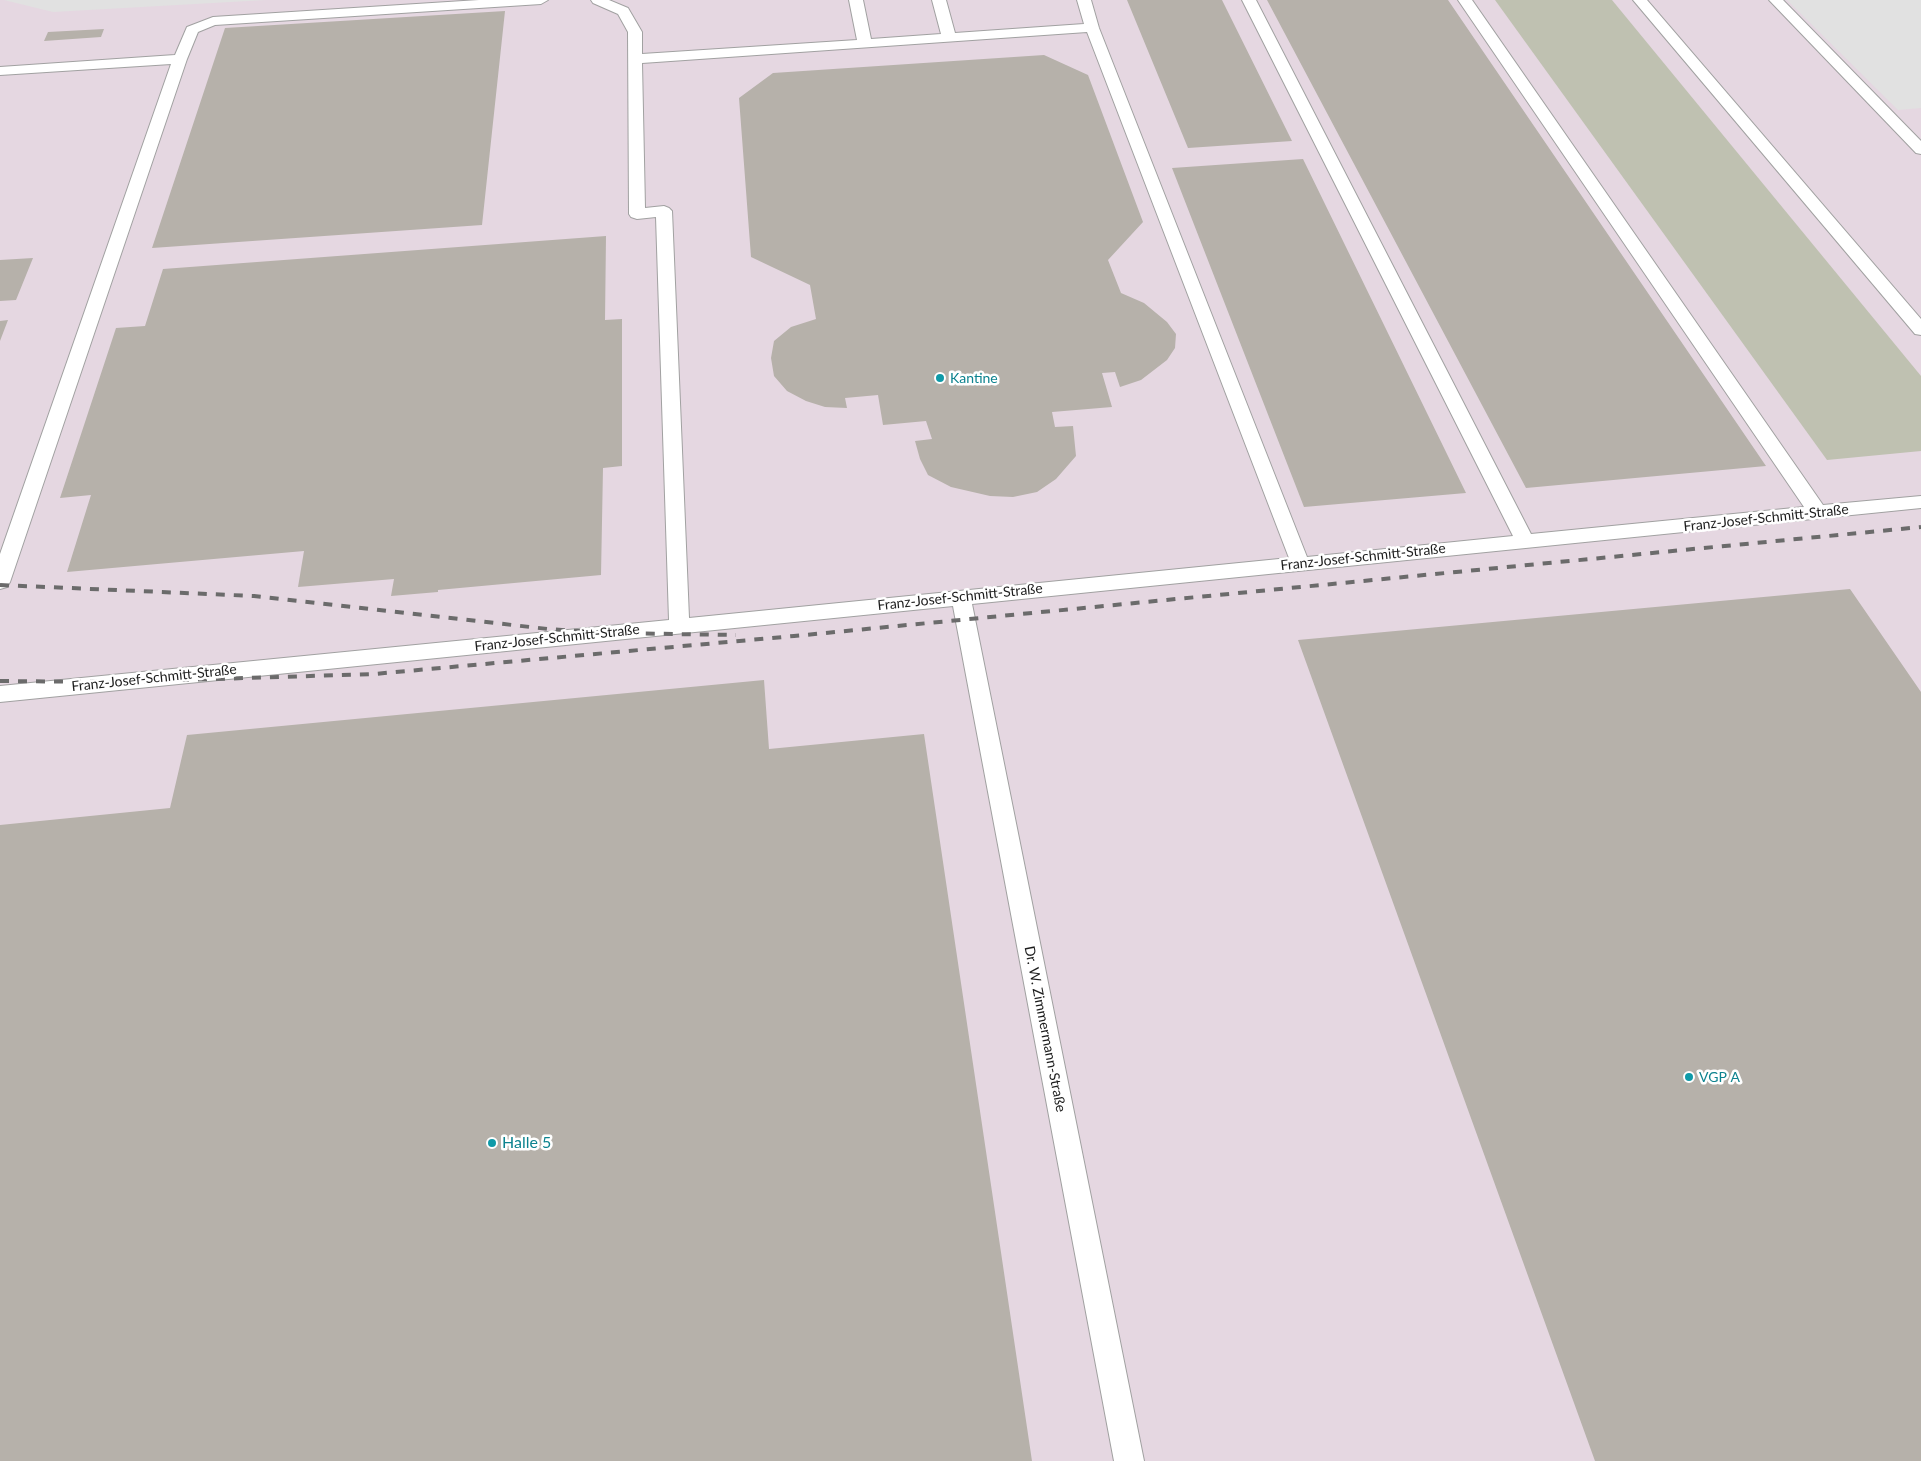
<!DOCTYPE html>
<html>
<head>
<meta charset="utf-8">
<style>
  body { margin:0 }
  canvas { display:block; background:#edebe4 }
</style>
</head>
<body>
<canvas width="1921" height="1461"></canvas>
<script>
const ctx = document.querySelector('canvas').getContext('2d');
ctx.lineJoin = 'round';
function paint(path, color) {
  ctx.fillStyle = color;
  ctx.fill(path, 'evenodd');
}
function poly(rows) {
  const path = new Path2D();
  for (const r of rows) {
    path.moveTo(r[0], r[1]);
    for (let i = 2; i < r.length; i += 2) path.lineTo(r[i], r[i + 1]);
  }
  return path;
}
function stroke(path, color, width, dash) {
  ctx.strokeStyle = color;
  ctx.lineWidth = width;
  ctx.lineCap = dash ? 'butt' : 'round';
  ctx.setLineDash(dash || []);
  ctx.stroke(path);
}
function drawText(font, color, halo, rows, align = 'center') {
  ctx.font = font + ' Lato,sans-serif';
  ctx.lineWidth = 5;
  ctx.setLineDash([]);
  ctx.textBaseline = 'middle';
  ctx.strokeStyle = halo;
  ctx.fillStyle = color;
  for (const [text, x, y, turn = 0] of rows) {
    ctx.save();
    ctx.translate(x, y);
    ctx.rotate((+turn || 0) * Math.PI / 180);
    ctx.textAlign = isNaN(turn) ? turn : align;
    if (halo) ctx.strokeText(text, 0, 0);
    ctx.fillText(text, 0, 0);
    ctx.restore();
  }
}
paint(poly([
  [0,0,1921,0,1921,1461,0,1461]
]), '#e5d7e1');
paint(poly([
  [1495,0,1612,0,1921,376,1921,451,1827,460]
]), '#bfc1b1');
paint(poly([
  [4,0,266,0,53,12],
  [1787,0,1921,0,1921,108,1898,110]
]), '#e1e1e1');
paint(poly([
  [1127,0,1222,0,1292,141,1188,148],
  [1267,0,1448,0,1766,466,1526,488],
  [505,11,482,225,152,248,225,28],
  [104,29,101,37,44,41,48,32],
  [1044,55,1088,75,1143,222,1108,260,1121,293,1144,303,1167,322,1176,334,1175,348,1167,360,1141,380,1120,387,1115,372,1102,373,1112,407,1052,412,1055,427,1073,426,1076,456,1056,479,1037,492,1013,497,990,496,951,487,928,475,920,459,915,441,932,439,926,421,883,425,878,395,845,398,847,408,825,407,806,401,787,391,774,376,771,358,774,341,791,327,816,319,810,285,751,257,739,98,773,73],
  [1303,159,1466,493,1304,507,1172,168],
  [606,236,605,320,622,319,622,466,603,468,601,575,438,590,438,592,391,596,394,579,298,587,304,551,67,572,91,495,60,498,116,328,145,326,163,269],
  [33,258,16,300,0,301,0,260],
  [8,320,0,341,0,321],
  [1850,589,1921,692,1921,1461,1595,1461,1298,640],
  [764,680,769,749,924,734,1032,1461,0,1461,0,825,170,808,187,735]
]), '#b6b1aa');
const service = poly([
  [479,0,548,0,541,4,215,25,198,32,187,59,10,582,7,587,0,589,0,554,171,64,0,75,0,67,175,55,187,27,213,17,479,0],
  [591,0,609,0,628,8,642,32,642,54,857,40,849,0,863,0,871,39,941,34,932,0,946,0,955,33,1084,24,1077,0,1091,0,1099,28,1307,557,1513,536,1242,0,1256,0,1531,534,1804,507,1458,0,1472,0,1823,505,1921,496,1921,508,972,604,1144,1461,1114,1461,953,606,0,702,0,686,669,620,656,217,637,219,631,217,629,214,628,32,618,14,593,3,591,0],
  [1087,32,1289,558,689,618,672,211,669,208,664,206,645,208,642,63,1087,32],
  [1633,0,1647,0,1921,319,1921,335,1915,334,1633,0],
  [1769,0,1783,0,1921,141,1921,154,1916,153,1769,0]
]);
stroke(service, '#a1a1a1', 2);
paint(service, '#fff');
stroke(poly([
  [0,585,254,596,548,629,608,633,736,635],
  [0,681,119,682,374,674,794,636,1921,527]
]), '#6b6b6b', 4, [9, 9]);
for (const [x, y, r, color] of [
  [940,378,5,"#0f9aa8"],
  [1689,1077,5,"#0f9aa8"],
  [492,1143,5,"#0f9aa8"]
]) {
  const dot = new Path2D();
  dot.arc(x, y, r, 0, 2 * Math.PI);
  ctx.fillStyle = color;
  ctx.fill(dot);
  stroke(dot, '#fff', 2);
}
drawText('14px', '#0d838f', '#fff', [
  ["Kantine",950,378],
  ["VGP A",1699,1077]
], 'left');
drawText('14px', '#1d1d1d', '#fff', [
  ["Franz-Josef-Schmitt-Straße",1766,518,-6],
  ["Franz-Josef-Schmitt-Straße",1363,557,-6],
  ["Franz-Josef-Schmitt-Straße",960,597,-6],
  ["Franz-Josef-Schmitt-Straße",557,638,-6],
  ["Franz-Josef-Schmitt-Straße",154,678,-6],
  ["Dr. W. Zimmermann-Straße",1045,1029,79]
]);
drawText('16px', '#0d838f', '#fff', [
  ["Halle 5",502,1143]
], 'left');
</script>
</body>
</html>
